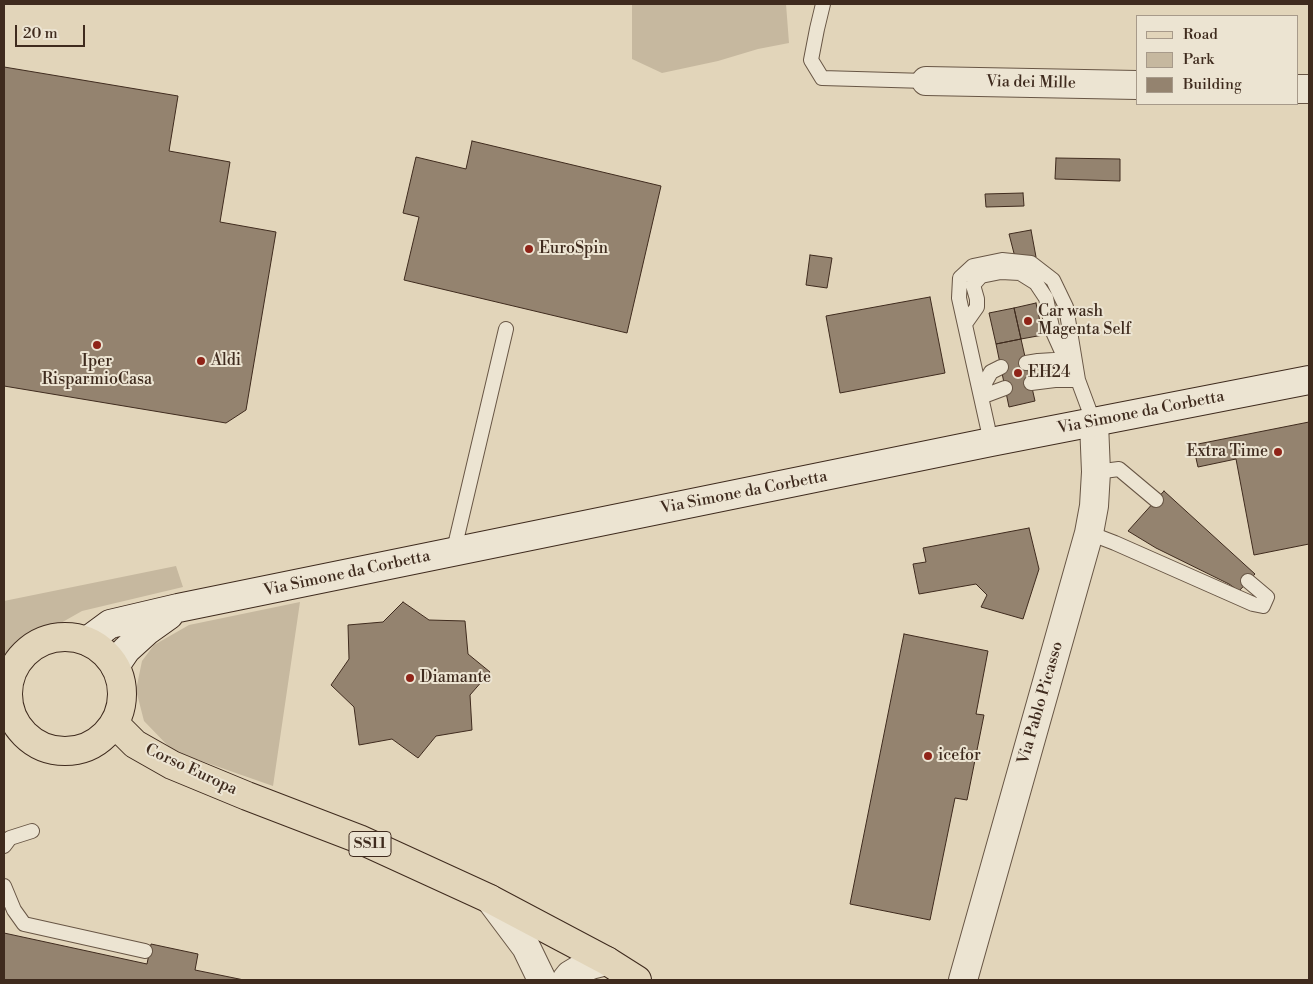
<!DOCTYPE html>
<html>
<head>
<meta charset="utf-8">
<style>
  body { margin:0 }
  #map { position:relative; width:1313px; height:984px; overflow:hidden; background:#e2d5ba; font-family:"Libre Bodoni",serif }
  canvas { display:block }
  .frame { position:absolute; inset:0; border:5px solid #3f2b1e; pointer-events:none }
  .legend { position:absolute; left:1136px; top:15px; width:162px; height:90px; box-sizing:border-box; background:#ece4d2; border:1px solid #a79a8a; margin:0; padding:6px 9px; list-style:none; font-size:15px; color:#3f2b1e }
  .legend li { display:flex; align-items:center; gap:10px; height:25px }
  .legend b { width:25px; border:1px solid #a79a8a }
  .scale { position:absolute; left:15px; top:25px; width:70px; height:22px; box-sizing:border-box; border:2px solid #3f2b1e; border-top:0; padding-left:6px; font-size:15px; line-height:18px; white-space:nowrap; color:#3f2b1e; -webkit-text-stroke:4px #ece4d2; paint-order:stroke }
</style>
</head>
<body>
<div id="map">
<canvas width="1313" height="984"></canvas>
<div class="frame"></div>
<ul class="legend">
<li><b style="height:6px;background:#e2d5ba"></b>Road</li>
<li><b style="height:14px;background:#c6b89f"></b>Park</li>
<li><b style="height:14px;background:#94836f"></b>Building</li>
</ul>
<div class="scale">20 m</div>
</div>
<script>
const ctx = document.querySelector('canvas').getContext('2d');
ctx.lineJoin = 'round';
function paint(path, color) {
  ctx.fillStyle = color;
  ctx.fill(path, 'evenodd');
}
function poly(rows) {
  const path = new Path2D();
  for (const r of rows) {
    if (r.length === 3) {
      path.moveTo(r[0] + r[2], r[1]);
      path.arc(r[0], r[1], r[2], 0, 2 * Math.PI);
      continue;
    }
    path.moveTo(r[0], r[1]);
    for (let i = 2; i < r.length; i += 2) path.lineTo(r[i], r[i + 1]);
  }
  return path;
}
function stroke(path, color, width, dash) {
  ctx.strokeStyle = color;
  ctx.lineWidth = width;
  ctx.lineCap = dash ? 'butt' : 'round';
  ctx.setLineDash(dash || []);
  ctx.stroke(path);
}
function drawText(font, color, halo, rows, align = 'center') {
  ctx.font = font + ' "Libre Bodoni",serif';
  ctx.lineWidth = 4;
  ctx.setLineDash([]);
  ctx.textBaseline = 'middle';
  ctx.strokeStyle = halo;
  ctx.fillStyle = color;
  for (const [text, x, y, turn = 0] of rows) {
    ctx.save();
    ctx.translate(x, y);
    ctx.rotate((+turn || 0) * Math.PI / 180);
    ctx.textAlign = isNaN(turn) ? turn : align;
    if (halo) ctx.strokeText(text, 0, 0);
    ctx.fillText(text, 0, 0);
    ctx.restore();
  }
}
paint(poly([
  [632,4,786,4,789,43,758,49,718,61,662,73,632,59],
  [176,566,183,587,82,611,8,653,4,657,4,601],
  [300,602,273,786,173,751,144,721,136,690,142,661,154,645,189,625]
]), '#c6b89f');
const building = poly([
  [4,67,178,96,169,151,230,162,220,222,276,232,246,410,226,423,4,386,4,67],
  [472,141,661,186,627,333,404,280,419,217,403,213,416,157,466,169,472,141],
  [1056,158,1120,159,1120,181,1055,179,1056,158],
  [1023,193,1024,206,986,207,985,194,1023,193],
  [1031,230,1036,257,1016,261,1009,234,1031,230],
  [810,255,832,258,827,288,806,285,810,255],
  [930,297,945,373,840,393,826,316,930,297],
  [1036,303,1043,335,1021,339,1014,308,1036,303],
  [1014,308,1021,339,996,344,989,313,1014,308],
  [1021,339,1035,401,1009,407,996,344,1021,339],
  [1309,422,1309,544,1254,555,1236,459,1198,467,1193,445,1309,422],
  [1164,491,1255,574,1239,591,1229,584,1156,548,1128,531,1164,491],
  [1029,528,1039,569,1023,619,981,607,987,595,976,584,919,594,913,564,926,562,923,548,1029,528],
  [403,602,429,620,465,621,468,654,490,672,470,695,472,730,436,736,418,758,392,739,359,745,354,707,331,685,349,659,348,625,383,622,403,602],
  [904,634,988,651,976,714,984,715,967,800,955,798,930,920,850,904,904,634],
  [4,933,147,964,151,944,198,954,195,970,244,980,4,980,4,933]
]);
paint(building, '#94836f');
stroke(building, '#3f2b1e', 1);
const lane = poly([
  [823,4,817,29,811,60,822,78,926,81],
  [965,324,977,307,977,299,973,285,981,276,1001,272,1020,273,1036,283,1046,298,1053,332,1062,352,1074,373],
  [1026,363,1038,361,1054,360,1065,367,1071,372],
  [1031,383,1055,380,1078,380,1094,423],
  [981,396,986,381,991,372,1001,367],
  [981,397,959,298,960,278,973,266,1002,260,1031,263,1053,280,1066,307,1078,380],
  [991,442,981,397,1005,388],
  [1096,472,1119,469,1156,500],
  [1089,533,1115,543,1253,604,1263,606,1267,597,1248,581],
  [459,551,456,541,506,329],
  [4,846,10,838,32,831],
  [4,886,14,910,24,924,145,951]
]);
const street = poly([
  [926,81,1137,85],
  [1297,89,1309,89],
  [490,899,526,947,542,980],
  [566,980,570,975,580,969,591,965,607,961],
  [963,980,1089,533,1094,506,1096,472,1094,423]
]);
const secondary = poly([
  [87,641,110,624,178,608,991,442,1309,380],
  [115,666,126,650,148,630,169,615]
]);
const primary = poly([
  [65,694,57],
  [114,723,135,744,172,765,247,796,359,839,490,899,607,961,637,980]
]);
stroke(lane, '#685645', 16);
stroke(street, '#685645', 30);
stroke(secondary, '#3f2b1e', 30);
stroke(primary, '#3f2b1e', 30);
stroke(lane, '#ece4d2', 14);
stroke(street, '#ece4d2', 28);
stroke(secondary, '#ece4d2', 28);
stroke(primary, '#e2d5ba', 28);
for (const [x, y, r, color] of [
  [529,249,5,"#8f2418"],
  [1028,321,5,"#8f2418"],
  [97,345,5,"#8f2418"],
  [201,361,5,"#8f2418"],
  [1018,373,5,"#8f2418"],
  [1278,452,5,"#8f2418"],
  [410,678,5,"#8f2418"],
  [928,756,5,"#8f2418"]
]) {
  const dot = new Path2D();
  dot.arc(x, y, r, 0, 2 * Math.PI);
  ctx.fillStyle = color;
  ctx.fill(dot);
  stroke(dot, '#ece4d2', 2);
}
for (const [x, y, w] of [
  [370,844,42]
]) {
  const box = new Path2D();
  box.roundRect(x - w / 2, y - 12.5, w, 25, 4);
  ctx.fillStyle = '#ece4d2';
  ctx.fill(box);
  stroke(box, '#3f2b1e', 1);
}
drawText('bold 15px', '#3f2b1e', null, [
  ["SS11",370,844]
]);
drawText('16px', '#3f2b1e', '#ece4d2', [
  ["Via dei Mille",1031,83,1],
  ["Via Simone da Corbetta",1141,413,-11],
  ["Via Simone da Corbetta",744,493,-11],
  ["Via Simone da Corbetta",347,574,-12],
  ["Via Pablo Picasso",1041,703,-74],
  ["Corso Europa",191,770,25]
]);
drawText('16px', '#3f2b1e', '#ece4d2', [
  ["EuroSpin",539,249],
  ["Car wash",1038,312],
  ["Magenta Self",1038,330],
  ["Aldi",211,361],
  ["Iper",97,362,"center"],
  ["RisparmioCasa",97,380,"center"],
  ["EH24",1028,373],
  ["Extra Time",1268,452,"right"],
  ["Diamante",420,678],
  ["icefor",938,756]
], 'left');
</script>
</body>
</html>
